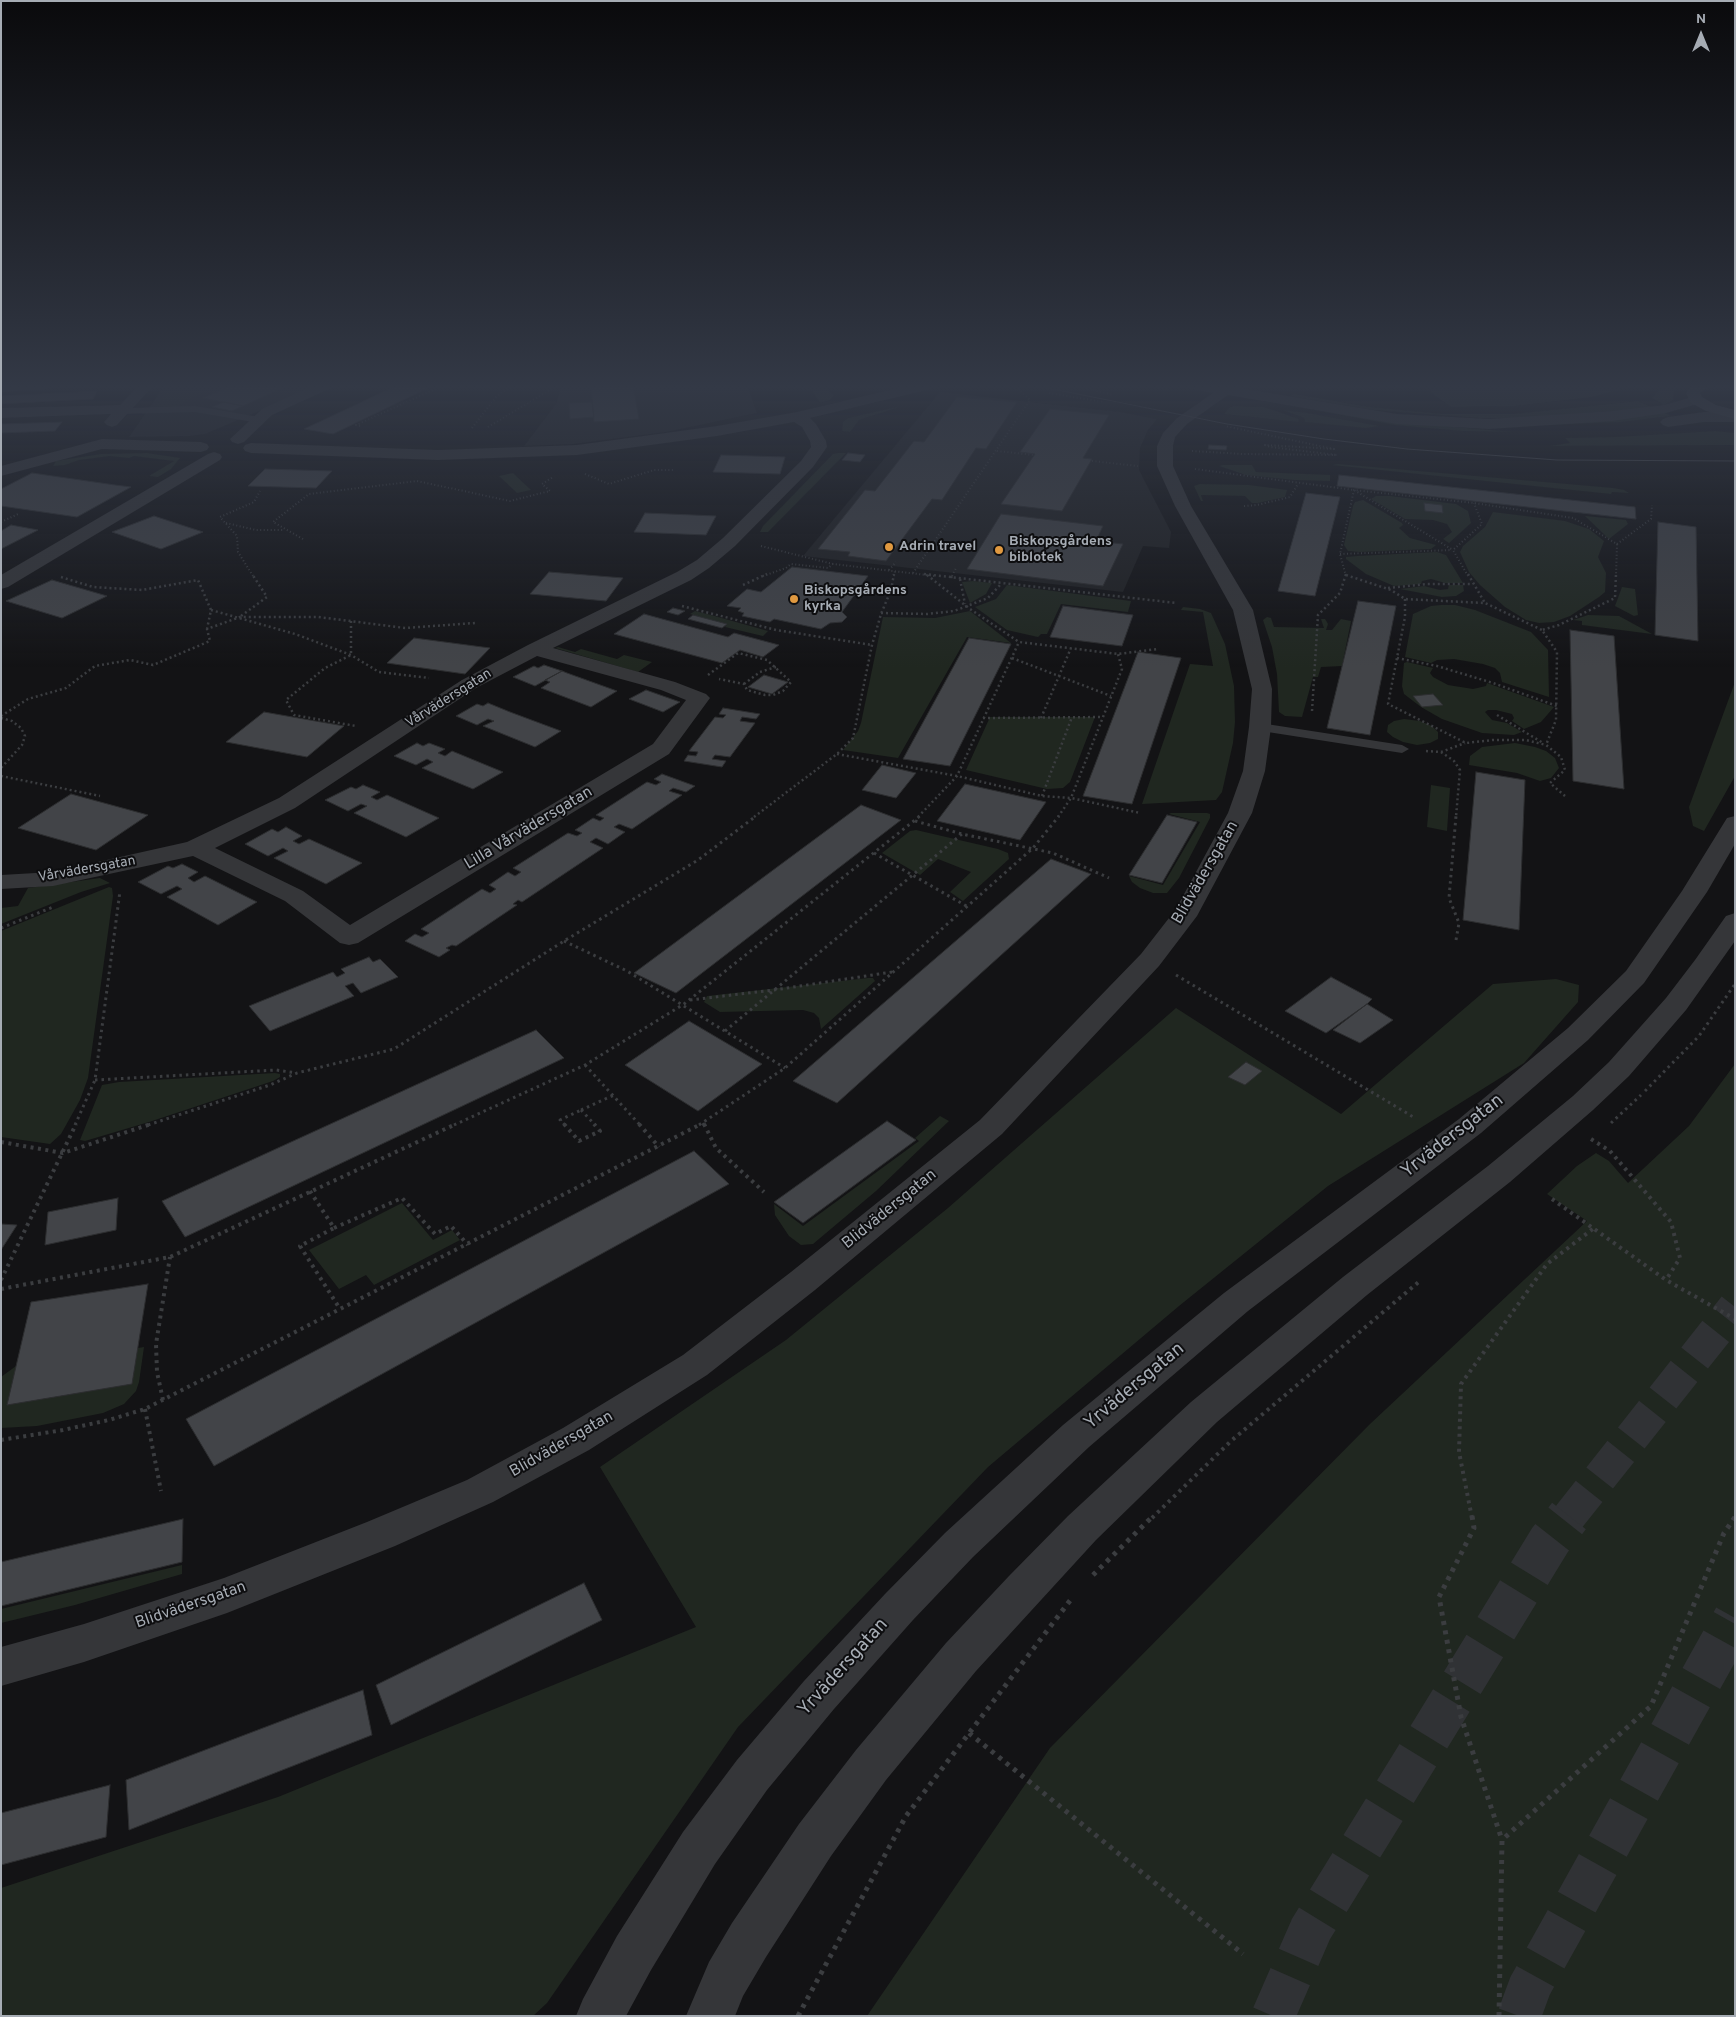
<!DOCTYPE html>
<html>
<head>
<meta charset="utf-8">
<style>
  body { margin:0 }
  #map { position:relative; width:1736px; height:2017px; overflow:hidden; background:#131315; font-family:Overpass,sans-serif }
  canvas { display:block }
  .frame { position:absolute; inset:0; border:2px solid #a6acb4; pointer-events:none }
  .north { position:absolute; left:1676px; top:10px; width:50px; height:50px; -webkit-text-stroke:4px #0e0e10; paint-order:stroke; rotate:0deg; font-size:14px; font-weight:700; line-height:20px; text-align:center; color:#a6acb4 }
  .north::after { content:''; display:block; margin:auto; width:18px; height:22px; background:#a6acb4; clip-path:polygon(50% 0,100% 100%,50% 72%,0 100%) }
</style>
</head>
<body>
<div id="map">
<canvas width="1736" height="2017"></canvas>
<div class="frame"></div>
<div class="north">N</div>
</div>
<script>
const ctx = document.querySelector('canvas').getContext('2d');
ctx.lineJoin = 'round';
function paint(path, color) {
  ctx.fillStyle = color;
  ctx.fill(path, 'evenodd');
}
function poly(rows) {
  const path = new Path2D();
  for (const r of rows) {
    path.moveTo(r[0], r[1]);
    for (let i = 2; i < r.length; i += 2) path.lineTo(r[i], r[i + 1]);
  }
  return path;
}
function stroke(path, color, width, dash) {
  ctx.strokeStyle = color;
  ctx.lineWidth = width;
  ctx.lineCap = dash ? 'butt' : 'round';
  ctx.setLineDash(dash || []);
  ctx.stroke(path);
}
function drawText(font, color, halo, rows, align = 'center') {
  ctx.font = font + ' Overpass,sans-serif';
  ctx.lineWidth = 4;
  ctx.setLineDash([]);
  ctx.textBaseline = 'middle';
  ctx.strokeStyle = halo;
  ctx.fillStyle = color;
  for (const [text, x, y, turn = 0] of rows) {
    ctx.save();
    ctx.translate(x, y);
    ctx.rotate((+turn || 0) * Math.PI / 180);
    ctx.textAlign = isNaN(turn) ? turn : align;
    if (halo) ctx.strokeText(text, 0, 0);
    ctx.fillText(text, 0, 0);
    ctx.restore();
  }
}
paint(poly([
  [165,385,314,385,257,412,205,434,190,436,129,437],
  [562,385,747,385,757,413,666,432,573,444,524,446,556,404],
  [940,392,1120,412,1157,419,1148,430,1140,448,1139,470,1171,532,1169,548,1143,546,1123,592,803,556]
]), '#1f2022');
paint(poly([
  [173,385,209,385,200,394,176,407,154,408],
  [1426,385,1637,385,1591,397,1515,406,1451,407,1433,394],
  [1663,385,1677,385,1674,389,1673,400,1664,405,1652,398],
  [808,387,826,389,834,395,830,400,820,403,812,390,801,389],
  [1294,394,1370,407,1442,414,1514,414,1638,401,1654,408,1516,418,1480,418,1373,410,1290,396],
  [1234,406,1264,407,1299,419,1298,422,1224,414,1230,407],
  [897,407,899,407,859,420,850,432,842,431,843,422,848,418],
  [1283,410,1307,413,1379,426,1366,428,1305,422,1304,418],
  [1314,410,1395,422,1514,432,1462,431,1395,425],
  [1663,412,1671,416,1621,422,1519,426],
  [1715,431,1735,433,1735,445,1550,446,1570,443,1565,438,1616,437],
  [147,453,180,458,171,469,158,477,149,476,174,461,134,456,129,458,110,456,79,460,65,465,53,466,56,461,101,454],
  [838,453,846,453,768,532,760,532,763,526,833,454],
  [1338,464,1613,488,1624,490,1629,493,1612,492,1611,494,1332,465],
  [1223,465,1252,465,1256,472,1330,475,1330,481,1294,480,1246,475,1219,466],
  [513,473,531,490,517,493,499,476],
  [1200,484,1249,485,1287,490,1285,497,1258,503,1252,503,1245,496,1201,495,1203,501,1201,501,1194,486],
  [1376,496,1390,496,1456,504,1468,511,1471,523,1449,543,1443,539,1452,532,1447,524,1433,520,1405,519,1371,499],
  [1363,500,1402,523,1403,525,1399,528,1410,538,1436,545,1431,549,1360,552,1348,551,1344,545,1353,506,1355,502],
  [1493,512,1565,521,1589,529,1604,541,1598,557,1606,573,1605,592,1599,597,1570,616,1554,622,1539,623,1526,620,1505,607,1480,585,1469,572,1460,552,1463,546,1485,527],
  [1585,516,1626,520,1628,524,1609,539],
  [1437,552,1446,555,1463,583,1445,583,1431,579,1422,581,1421,584,1394,586,1366,574,1346,559,1346,557,1357,556],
  [973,581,992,583,986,594,970,603,962,582],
  [1007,585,1131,601,1128,612,1061,604,1047,634,1041,634,1038,637,1007,630,975,607,996,599],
  [1449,585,1463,585,1464,591,1456,596,1442,597,1400,589,1424,586,1440,590,1448,589],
  [1622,587,1635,589,1638,615,1634,616,1615,606],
  [1441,605,1455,605,1475,610,1531,632,1548,650,1549,697,1502,682,1500,673,1495,668,1483,664,1454,659,1437,660,1431,663,1405,657,1413,614,1431,606],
  [1183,607,1200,609,1211,613,1225,644,1234,686,1235,722,1233,743,1222,792,1216,800,1142,804,1190,664,1213,666,1203,612,1181,610],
  [695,611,711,615,768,631,763,636,725,627,727,624,690,614],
  [970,611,1011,643,967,637,898,758,843,750,858,731,861,723,883,617,935,618],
  [1588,615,1619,616,1652,634,1582,625,1582,621,1573,620],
  [1267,617,1271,618,1274,627,1324,628,1321,619,1325,619,1328,624,1326,630,1332,630,1341,619,1351,621,1342,666,1321,667,1318,677,1313,677,1302,717,1285,716,1279,712,1277,674,1272,647,1263,620],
  [558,647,575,652,581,649,617,659,624,655,652,662,638,672,555,648],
  [1407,662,1433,668,1430,673,1433,677,1448,685,1473,689,1486,686,1487,683,1554,707,1541,722,1524,729,1512,721,1514,718,1512,714,1496,710,1488,710,1485,712,1492,720,1507,723,1522,732,1514,735,1482,733,1442,719,1421,707,1404,694,1402,686,1404,663],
  [1735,682,1735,776,1704,831,1693,826,1689,807],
  [990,717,1095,717,1070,782,1063,788,1047,789,966,770],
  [1404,719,1420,721,1432,726,1438,732,1438,739,1430,743,1417,745,1403,742,1393,737,1387,732,1388,725,1394,721],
  [1515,743,1535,747,1546,751,1555,758,1559,768,1551,778,1540,781,1517,773,1469,765,1470,756,1482,747],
  [1431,785,1450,788,1447,831,1427,827],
  [1171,813,1207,813,1210,814,1210,818,1179,878,1167,893,1153,893,1140,888,1132,882,1129,876,1163,885,1200,822,1169,814],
  [916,830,998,849,1008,853,1009,859,963,901,950,892,971,872,938,859,920,875,882,853,910,831],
  [100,878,110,883,81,892,1,924,1,908,18,906,28,888],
  [109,887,112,888,113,896,88,1078,80,1100,61,1134,50,1144,1,1137,1,931],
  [868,978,873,978,875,981,821,1029,819,1018,814,1013,803,1010,720,1012,704,1002,707,996],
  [1556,979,1579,985,1578,1002,1524,1063,1328,1186,1179,1306,988,1467,738,1727,547,2003,533,2016,1,2016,1,1888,278,1797,696,1627,600,1467,786,1340,948,1208,1176,1008,1341,1114,1493,984],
  [1735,1064,1735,2016,867,2016,1050,1748,1370,1424,1587,1221,1547,1194,1577,1166,1596,1153,1609,1161,1628,1183,1689,1126],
  [275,1073,280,1074,280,1077,273,1081,149,1122,85,1141,80,1140,102,1085,119,1082],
  [940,1116,949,1121,876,1191,813,1244,801,1245,789,1236,775,1215,774,1204,803,1226,919,1141,915,1138],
  [402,1203,433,1240,452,1230,460,1240,374,1285,366,1275,339,1289,309,1250],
  [144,1347,139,1382,136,1391,124,1404,103,1413,37,1426,1,1428,1,1377,16,1366,7,1405,132,1384,138,1348],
  [182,1565,182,1574,75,1605,1,1623,1,1609]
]), '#202720');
const building = poly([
  [227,385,289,385,243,406,203,398,228,387,224,387,227,385],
  [398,385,434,385,333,434,304,429,398,385],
  [591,385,633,385,639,419,594,422,591,385],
  [1287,385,1338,385,1315,389,1287,385],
  [97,391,93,399,1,404,1,396,97,391],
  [957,397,1017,402,986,449,976,448,942,500,932,499,886,561,848,556,850,552,818,549,865,490,875,491,914,441,924,442,957,397],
  [224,402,243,406,232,411,212,407,224,402],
  [592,402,594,417,570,419,569,403,592,402],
  [1050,409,1109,415,1083,458,1092,459,1062,511,1001,504,1035,454,1020,452,1050,409],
  [62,422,55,431,1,433,1,424,62,422],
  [1209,445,1227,446,1226,450,1208,449,1209,445],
  [848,453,865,455,860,462,842,460,848,453],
  [721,455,785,457,780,474,713,472,721,455],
  [265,469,332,471,316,488,248,486,265,469],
  [32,473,115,485,131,487,77,517,1,506,1,489,32,473],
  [1339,475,1635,507,1636,519,1337,486,1339,475],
  [1306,493,1340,497,1315,596,1278,591,1306,493],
  [1424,503,1442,505,1443,513,1425,511,1424,503],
  [645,513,716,516,706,535,634,532,645,513],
  [1001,514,1103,526,1096,541,1123,544,1103,586,967,569,1001,514],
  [154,516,203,532,161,549,112,532,154,516],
  [1658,522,1696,527,1698,641,1655,635,1658,522],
  [11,525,38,530,1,549,1,531,11,525],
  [792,567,868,576,842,612,847,617,842,622,830,623,821,629,774,619,770,622,742,616,744,613,738,611,741,608,727,606,747,589,761,592,792,567],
  [549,572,623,578,606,601,530,594,549,572],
  [52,580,107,596,62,618,6,601,52,580],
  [1358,601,1396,606,1370,735,1327,728,1358,601],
  [1063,606,1133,615,1122,646,1050,637,1063,606],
  [673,608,685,611,678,615,667,612,673,608],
  [644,614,728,637,734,633,779,645,763,657,740,650,722,663,614,634,644,614],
  [693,615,727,624,722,628,688,619,693,615],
  [1570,630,1614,636,1624,789,1573,781,1570,630],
  [414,638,490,648,465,674,387,663,414,638],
  [969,638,1011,644,950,766,903,759,969,638],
  [1138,652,1181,658,1132,804,1083,796,1138,652],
  [544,665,562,671,535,686,513,677,534,666,538,668,544,665],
  [562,671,567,673,617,691,591,707,541,688,550,682,545,680,562,671],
  [764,675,788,682,772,694,748,687,764,675],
  [646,690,680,702,663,712,629,699,646,690],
  [1433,694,1443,705,1422,707,1413,696,1433,694],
  [488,703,510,712,561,731,535,747,483,726,494,721,488,719,477,725,456,716,477,704,483,706,488,703],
  [723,708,760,714,756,719,742,717,740,721,755,723,730,757,715,755,712,759,726,761,722,767,684,761,688,755,696,756,698,752,689,751,715,717,723,718,726,715,719,714,723,708],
  [264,712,344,726,307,757,226,742,264,712],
  [417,743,423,746,429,743,445,749,438,753,445,756,452,751,503,772,473,789,422,768,433,762,427,759,416,765,394,756,417,743],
  [882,765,916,773,896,798,862,790,882,765],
  [1476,772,1525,780,1519,930,1463,920,1476,772],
  [662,774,695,786,686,792,673,788,669,791,682,795,632,829,619,824,614,827,625,832,608,844,596,838,590,842,603,848,522,902,518,900,513,904,517,905,456,946,452,945,446,948,450,950,439,957,405,941,415,934,422,937,429,933,421,929,482,889,490,893,496,889,489,885,508,872,515,876,521,872,513,868,568,833,577,836,582,833,575,830,593,818,600,821,604,818,596,815,647,782,656,785,661,782,654,779,662,774],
  [965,784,1046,802,1020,840,937,821,965,784],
  [363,785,380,792,371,797,377,800,387,795,439,818,406,837,354,813,367,806,361,804,348,811,325,800,351,787,356,789,363,785],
  [71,794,148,815,96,850,18,828,71,794],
  [861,805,901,820,676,993,634,973,861,805],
  [1167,815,1197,822,1162,883,1129,875,1167,815],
  [286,827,302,836,293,841,299,844,309,839,362,863,326,884,274,858,288,851,283,848,268,856,245,844,272,829,278,832,286,827],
  [1051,859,1091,874,837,1103,793,1081,1051,859],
  [182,864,198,872,188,878,194,882,205,876,257,902,218,925,167,897,182,889,177,886,161,894,138,882,168,866,173,868,182,864],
  [369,957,373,962,380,959,398,977,361,993,353,983,345,986,354,996,270,1031,249,1006,333,972,337,977,345,973,341,969,369,957],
  [1331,977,1372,999,1367,1004,1326,1033,1285,1011,1331,977],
  [1367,1004,1393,1020,1360,1043,1333,1030,1367,1004],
  [689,1021,762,1064,698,1111,625,1065,689,1021],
  [536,1030,564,1058,185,1237,162,1201,536,1030],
  [1246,1062,1262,1071,1245,1085,1228,1077,1246,1062],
  [887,1121,916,1140,803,1223,774,1202,887,1121],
  [694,1151,729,1184,214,1466,186,1419,694,1151],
  [118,1198,116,1230,45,1245,48,1212,118,1198],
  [1,1224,17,1225,1,1250,1,1224],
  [148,1284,132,1384,7,1405,31,1302,148,1284],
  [183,1519,182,1562,1,1606,1,1562,183,1519],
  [584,1583,602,1620,391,1725,376,1685,584,1583],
  [363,1690,372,1735,129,1830,126,1780,363,1690],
  [110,1785,106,1837,1,1865,1,1813,110,1785]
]);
paint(building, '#424448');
stroke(building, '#2d2e30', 1);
stroke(poly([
  [1568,1518,1735,1307]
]), '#303235', 34, [34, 17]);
stroke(poly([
  [1273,2016,1311,1929,1550,1540,1569,1516],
  [1519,2016,1530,1986,1735,1618]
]), '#303235', 43, [43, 21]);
stroke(poly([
  [1073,385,1113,395],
  [1145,385,1169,390],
  [1049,393,1103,402],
  [360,426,356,425,444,385],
  [488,427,558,385],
  [472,428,496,397,506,389,517,385],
  [997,451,1034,455],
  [1192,451,1243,454,1337,455,1270,447,1265,445,1334,449,1225,426],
  [1092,461,1138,466],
  [1195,469,1354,490,1453,550],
  [585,474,609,484,654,470,675,470],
  [1244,506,1257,505,1290,497,1298,484],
  [1,522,18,514],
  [226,523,256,530,284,530],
  [303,539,273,522,309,494,417,481,510,501,550,491,542,484,553,477],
  [1617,544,1651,519,1652,505],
  [761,546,833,564,935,576],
  [1340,554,1452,550],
  [889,570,896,562],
  [913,573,1030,400,1018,389,1000,385],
  [253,576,238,552,237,536,220,517,254,502,260,491],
  [763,576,786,568,791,564,828,568,833,564],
  [894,576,895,571],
  [952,576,956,568],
  [1346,576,1340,554,1354,490,1474,503,1573,518,1617,544,1616,576],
  [1468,576,1453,550,1482,524,1474,503]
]), '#3b3d40', 2, [1, 2.5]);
stroke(poly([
  [924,574,1176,603],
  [1468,574,1485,603],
  [927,575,970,609,1019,642,1118,654,1158,649],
  [1346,575,1391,590,1405,599,1485,603,1542,630],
  [61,577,93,587,142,590,198,580,211,610,207,629],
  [951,578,953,574],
  [960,579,965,604],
  [743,585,767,574],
  [1388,588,1427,584,1473,584],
  [1405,599,1405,617,1388,704,1466,743,1493,740,1526,740,1546,745],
  [682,606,776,630,872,645],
  [211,610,295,634,351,655,379,672,429,678],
  [881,613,927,614,954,611,988,598,1001,584],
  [241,616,267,597,252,574],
  [351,621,351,655,325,668,286,700,294,715,356,726],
  [1012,658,1111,696],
  [1397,658,1437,666,1493,683,1557,706],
  [708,675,738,653,767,660,791,682,783,691,773,695,765,695,747,690,744,684,719,679],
  [744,684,760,672,776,667],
  [1312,711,1318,615,1340,593,1346,574],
  [1497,715,1543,743],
  [1,716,28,699,66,688,95,666,130,660,153,665,210,641,207,629,240,617,318,617,405,628,475,623],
  [1,718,12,721,21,728,25,736,22,745,1,768],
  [983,718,1103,717],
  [1041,718,1071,648],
  [1426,751,1441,752,1465,743],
  [1441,752,1454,761,1460,770,1456,817],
  [837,754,957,776,1042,796,1071,798,1140,813],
  [1,776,100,796],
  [1042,796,1072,717],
  [1565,796,1550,783,1565,770,1561,757,1546,745,1556,720,1557,652,1542,630,1559,625,1615,598,1616,574],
  [754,817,837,754,853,738,872,645,881,614,891,590,894,574],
  [918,817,957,776,1019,642],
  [1058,817,1071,798,1122,669,1118,654]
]), '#3b3d40', 2.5, [2, 3]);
stroke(poly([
  [915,821,962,834,1053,853,1109,878],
  [874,853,968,907],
  [1,928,53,907],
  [1456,940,1459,923,1449,898,1456,816],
  [564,941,627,971,785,1068],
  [1176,975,1415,1118],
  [690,1000,774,990,892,972],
  [725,1031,962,834],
  [585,1065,640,1125],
  [95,1080,276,1070,297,1073],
  [1645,1091,1699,1036,1735,984],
  [581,1110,595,1125],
  [581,1110,614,1095],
  [703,1123,704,1125],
  [1611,1123,1641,1095],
  [75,1125,95,1080,120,891],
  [148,1125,270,1085,297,1073,394,1049,564,941,698,860,756,816],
  [454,1125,585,1065,684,1004,920,816],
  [565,1125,560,1120,581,1110],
  [699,1125,785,1068,1033,848,1059,816]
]), '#3b3d40', 3, [2.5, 4]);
stroke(poly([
  [564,1124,579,1141,600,1131,594,1124],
  [639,1124,659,1147],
  [704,1124,716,1148,764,1192],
  [1591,1139,1610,1151,1671,1222,1680,1258,1666,1280],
  [1,1142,63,1153,151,1124],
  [310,1191,334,1228,300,1246,340,1309],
  [1552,1199,1666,1280,1735,1319],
  [334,1228,402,1198,435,1234,451,1226,468,1245],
  [1,1280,76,1124],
  [1,1289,170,1257,456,1124],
  [163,1400,157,1372,156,1344,170,1257],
  [145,1409,161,1491],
  [1,1440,63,1430,109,1420,145,1409,701,1124],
  [1152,1518,1231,1441,1421,1280],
  [1472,1518,1459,1452,1461,1384,1547,1264,1594,1228]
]), '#3b3d40', 4, [3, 4.5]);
stroke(poly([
  [1472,1516,1474,1528,1439,1597,1461,1717,1502,1840],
  [1093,1575,1153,1516],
  [969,1733,1243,1954],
  [798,2016,906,1816,1072,1598],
  [1499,2016,1502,1840,1651,1706,1724,1533,1735,1517]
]), '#3b3d40', 5, [4, 5.5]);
paint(poly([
  [195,406,259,417,263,420,259,423,195,412,123,414,119,411,123,408,195,406],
  [1260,723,1402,745,1409,749,1402,753,1255,730,1254,727,1255,724,1260,723]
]), '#353639');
paint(poly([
  [1,385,55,385,48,389,1,392,1,385],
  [139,385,154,385,117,425,112,427,107,425,104,422,111,414,1,418,1,408,120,405,139,385],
  [314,385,333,385,331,388,272,415,244,442,238,444,232,442,230,439,262,409,314,385],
  [911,385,937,385,935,388,810,418,816,424,826,441,827,447,813,467,735,546,709,568,691,580,553,648,675,682,706,694,710,698,669,754,358,943,349,945,340,943,285,901,193,856,53,886,1,889,1,875,53,872,187,842,279,798,462,680,528,645,677,572,697,560,723,538,801,461,811,447,810,441,802,427,794,422,717,436,577,455,438,460,251,453,245,451,243,448,245,445,251,443,438,450,577,445,717,426,797,412,911,385],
  [537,656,661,690,686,700,653,744,350,925,303,891,215,848,295,808,476,688,537,656],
  [1186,385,1221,385,1397,414,1489,419,1612,411,1664,405,1696,396,1701,397,1703,400,1701,403,1666,413,1612,421,1489,429,1397,424,1228,395,1187,424,1175,437,1173,446,1173,466,1191,506,1253,610,1272,689,1271,727,1265,771,1252,813,1197,916,1159,966,1002,1134,815,1290,707,1375,589,1450,493,1502,395,1546,227,1613,84,1662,1,1686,1,1647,84,1624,224,1578,367,1522,467,1480,563,1428,683,1355,791,1272,980,1120,1141,954,1176,909,1228,813,1243,771,1249,727,1252,689,1233,610,1175,506,1157,466,1157,446,1163,433,1177,418,1213,393,1188,388,1186,385],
  [1704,412,1735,412,1735,422,1704,422,1668,427,1663,425,1660,422,1663,419,1668,417,1704,412],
  [102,439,201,442,207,444,209,447,207,450,201,452,102,449,1,476,1,466,102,439],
  [214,452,220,454,222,457,220,460,8,587,1,589,1,575,208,454,214,452]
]), '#353639');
paint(poly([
  [1735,816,1735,844,1707,892,1644,983,1588,1040,1481,1133,1248,1311,1089,1447,973,1557,913,1620,834,1709,767,1790,715,1864,651,1970,626,2016,576,2016,583,1999,617,1936,683,1832,737,1760,804,1681,885,1594,945,1533,1063,1425,1224,1293,1459,1119,1568,1028,1626,971,1682,891,1727,818,1735,816],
  [1735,913,1735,941,1686,1010,1629,1076,1593,1110,1510,1182,1367,1295,1217,1422,1096,1540,976,1671,886,1780,831,1856,766,1957,743,1996,735,2016,686,2016,709,1962,732,1923,799,1824,856,1750,946,1643,1009,1576,1068,1516,1191,1402,1343,1277,1488,1166,1573,1096,1609,1062,1666,998,1695,960,1726,916,1735,913]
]), '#353639');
paint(poly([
  [1693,385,1711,385,1700,393,1702,397,1716,405,1735,410,1735,419,1706,411,1691,403,1686,393,1693,385]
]), '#434549');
stroke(poly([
  [1033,385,1227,424,1324,439,1407,449,1557,460,1735,461]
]), '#4c4e52', 1);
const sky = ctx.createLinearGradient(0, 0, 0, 668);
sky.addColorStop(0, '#0a0a0c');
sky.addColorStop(0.58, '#333946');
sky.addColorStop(1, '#33394600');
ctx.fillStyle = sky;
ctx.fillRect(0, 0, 1736, 668);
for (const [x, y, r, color] of [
  [889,547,5,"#e09940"],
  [999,550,5,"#e09940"],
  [794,599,5,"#e09940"]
]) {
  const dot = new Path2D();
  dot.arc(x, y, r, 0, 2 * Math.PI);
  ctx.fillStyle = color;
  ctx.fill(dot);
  stroke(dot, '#0e0e10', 2);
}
drawText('bold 14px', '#a6acb4', '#0e0e10', [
  ["Biskopsgårdens",1009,542],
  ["biblotek",1009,558],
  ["Adrin travel",899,547],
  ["Biskopsgårdens",804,591],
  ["kyrka",804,607]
], 'left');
drawText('14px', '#a6acb4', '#0e0e10', [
  ["Vårvädersgatan",449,699,-32],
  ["Vårvädersgatan",87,870,-10]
]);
drawText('16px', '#a6acb4', '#0e0e10', [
  ["Lilla Vårvädersgatan",529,829,-31],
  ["Blidvädersgatan",1206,873,-60],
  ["Blidvädersgatan",890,1210,-39],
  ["Blidvädersgatan",562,1445,-30],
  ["Blidvädersgatan",191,1606,-19]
]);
drawText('19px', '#a6acb4', '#0e0e10', [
  ["Yrvädersgatan",1453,1137,-38],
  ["Yrvädersgatan",1135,1387,-40],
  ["Yrvädersgatan",844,1668,-48]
]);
</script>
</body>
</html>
